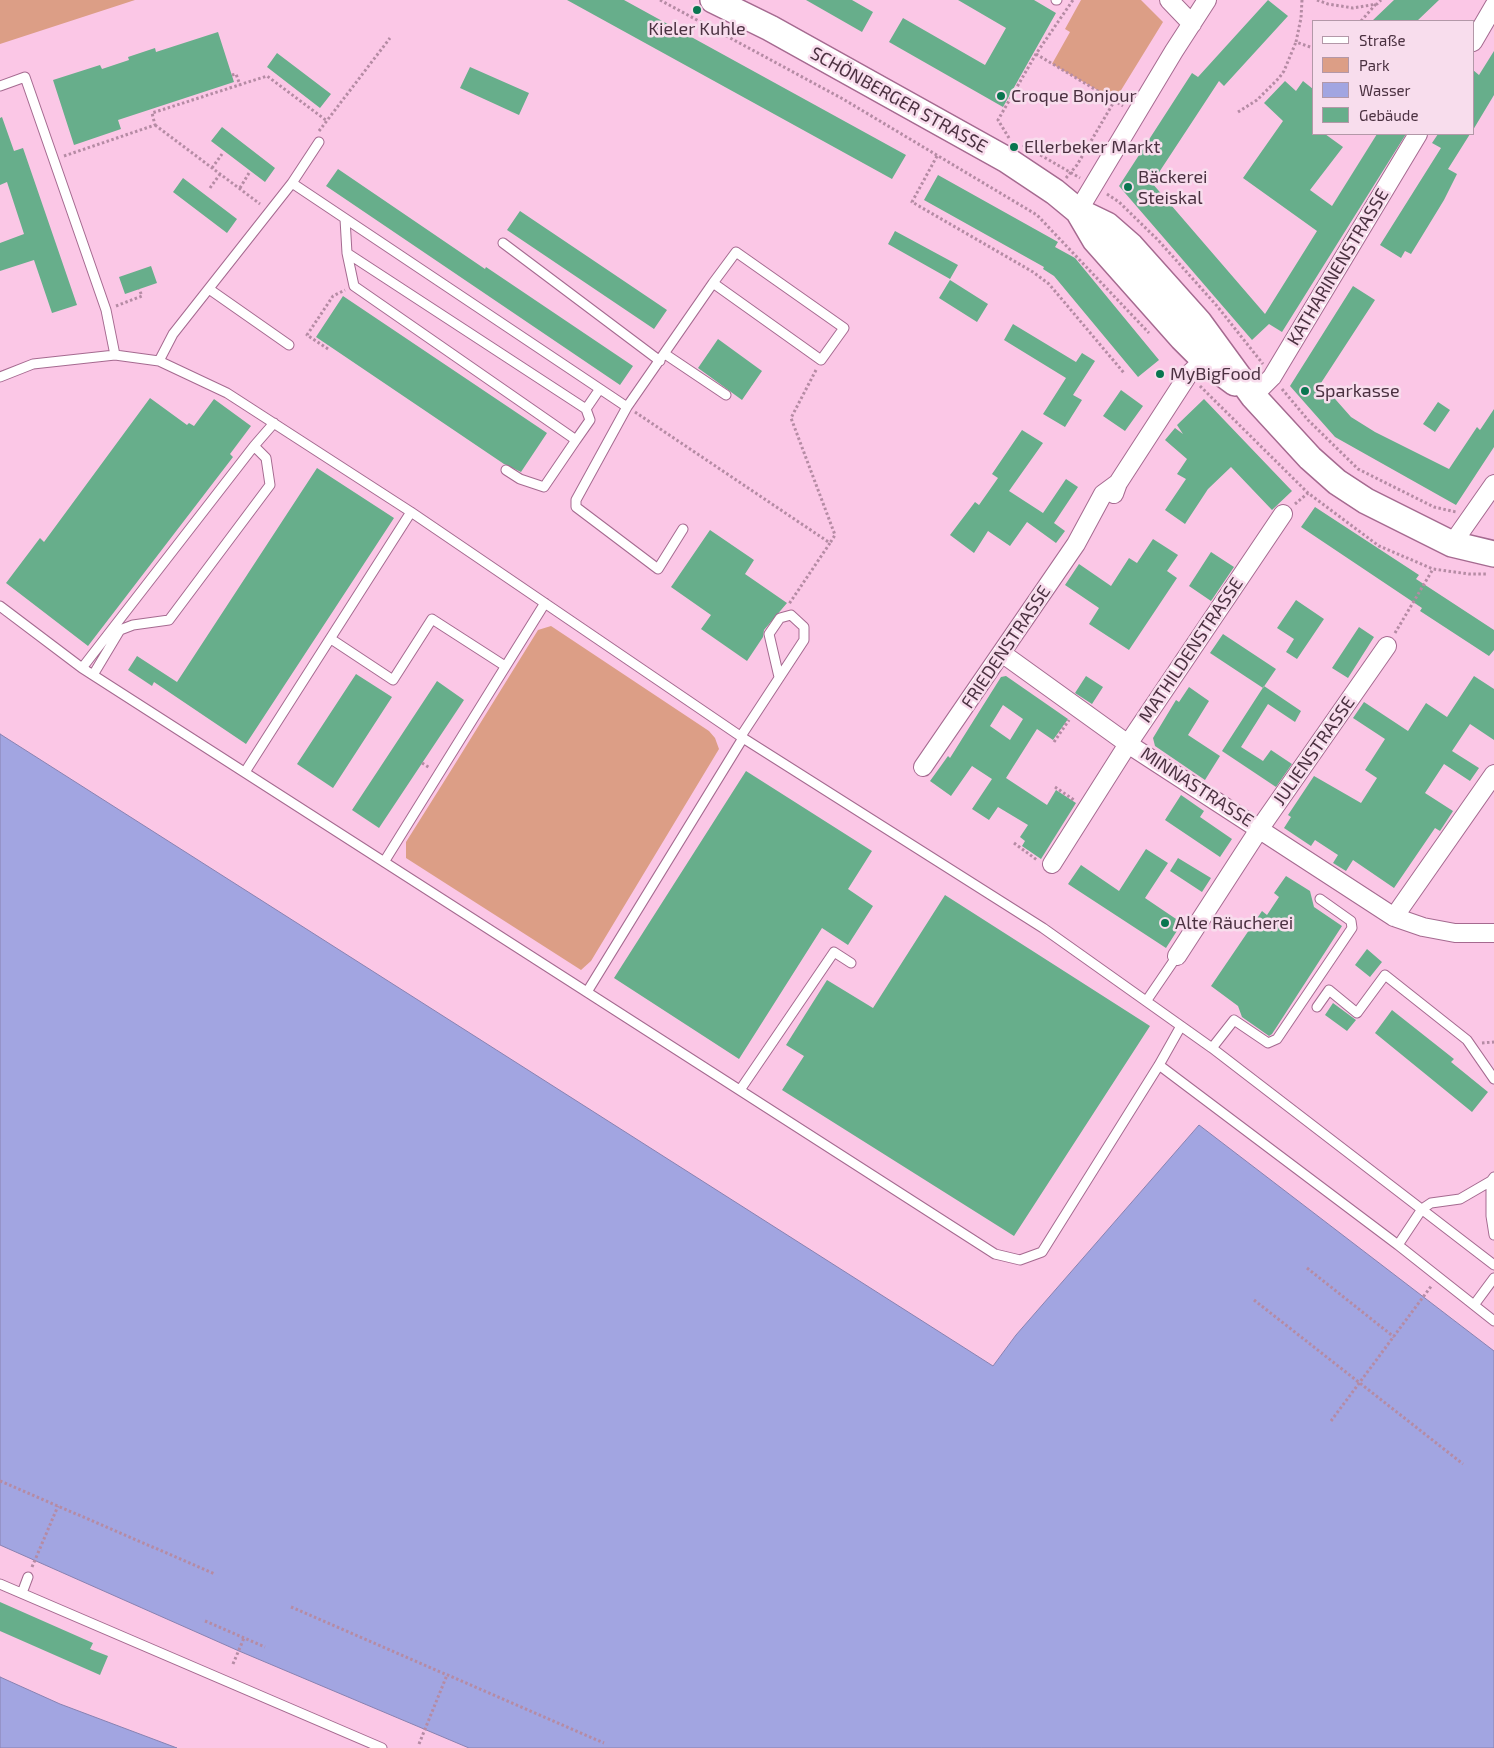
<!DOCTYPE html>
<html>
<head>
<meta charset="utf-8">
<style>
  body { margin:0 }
  #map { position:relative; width:1494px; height:1748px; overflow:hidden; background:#fbc7e6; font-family:"Exo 2",sans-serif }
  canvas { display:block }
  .legend { position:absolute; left:1312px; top:20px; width:162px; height:115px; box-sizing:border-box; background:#f8dded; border:1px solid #b398a8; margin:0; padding:6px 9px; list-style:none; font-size:15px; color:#4b3141 }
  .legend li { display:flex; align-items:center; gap:10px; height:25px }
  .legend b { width:25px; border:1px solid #b398a8 }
</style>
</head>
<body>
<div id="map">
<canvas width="1494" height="1748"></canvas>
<ul class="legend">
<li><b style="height:6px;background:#fff"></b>Straße</li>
<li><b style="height:14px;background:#dc9e86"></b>Park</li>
<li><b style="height:14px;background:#a2a5e1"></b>Wasser</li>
<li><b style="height:14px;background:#67ae8b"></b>Gebäude</li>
</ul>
</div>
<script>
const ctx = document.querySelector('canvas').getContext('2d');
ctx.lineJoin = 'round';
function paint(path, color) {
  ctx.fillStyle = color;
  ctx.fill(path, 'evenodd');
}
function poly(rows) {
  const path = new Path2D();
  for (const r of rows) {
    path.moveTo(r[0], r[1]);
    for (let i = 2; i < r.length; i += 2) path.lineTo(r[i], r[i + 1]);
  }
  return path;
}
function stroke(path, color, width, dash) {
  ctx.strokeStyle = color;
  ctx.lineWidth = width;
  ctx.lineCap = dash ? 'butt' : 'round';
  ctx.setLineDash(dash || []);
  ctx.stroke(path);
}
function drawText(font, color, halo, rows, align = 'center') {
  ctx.font = font + ' "Exo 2",sans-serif';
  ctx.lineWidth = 5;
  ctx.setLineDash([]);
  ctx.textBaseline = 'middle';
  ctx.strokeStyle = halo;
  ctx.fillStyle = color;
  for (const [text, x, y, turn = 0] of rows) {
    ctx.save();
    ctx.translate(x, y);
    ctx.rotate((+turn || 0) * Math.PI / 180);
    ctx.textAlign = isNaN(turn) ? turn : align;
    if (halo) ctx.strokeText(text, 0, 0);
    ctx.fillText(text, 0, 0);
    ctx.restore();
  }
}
paint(poly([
  [0,0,135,0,0,44],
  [1081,0,1141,0,1163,22,1115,100,1052,64,1070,32,1065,29],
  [551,626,709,731,715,738,719,749,591,961,581,970,406,858,406,842,450,772,538,630]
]), '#dc9e86');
const water = poly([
  [0,734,993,1366,1016,1335,1199,1125,1494,1351,1494,1748,469,1748,239,1651,0,1545,0,734],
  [0,1677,60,1704,177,1748,0,1748,0,1677]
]);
paint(water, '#a2a5e1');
stroke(water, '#8882b1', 1);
paint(poly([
  [567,0,624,0,906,155,892,179],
  [806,0,852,0,873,12,862,32],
  [958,0,1034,0,1056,13,1003,107,889,42,903,18,985,65,1006,28],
  [1268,0,1288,16,1224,86,1219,81,1152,183,1265,314,1317,231,1243,178,1283,121,1264,103,1285,81,1296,91,1303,81,1313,89,1313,134,1325,134,1343,147,1310,190,1332,206,1377,134,1406,134,1282,332,1269,324,1252,340,1119,186,1192,73,1198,77],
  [1394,0,1439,0,1417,21,1372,21],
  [218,32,234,82,118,120,121,129,74,145,53,80,100,65,102,69,129,60,128,57,155,48,156,52],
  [1494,51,1494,95,1473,130,1473,70,1479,75],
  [277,53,331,94,320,108,267,67],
  [470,67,529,93,519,115,460,88],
  [2,117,14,151,23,148,77,305,52,313,34,260,0,271,0,243,24,234,7,182,0,185,0,118],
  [222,127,275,168,265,182,211,141],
  [1438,134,1470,134,1448,169,1457,174,1444,200,1411,254,1405,251,1401,258,1380,245,1441,148,1432,143],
  [338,169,485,269,486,267,633,366,620,385,326,186],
  [938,175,1058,242,1055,247,1075,258,1159,360,1138,377,1054,276,1043,269,1044,267,924,200],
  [183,178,237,219,227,233,173,192],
  [520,211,667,310,654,329,507,230],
  [895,231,958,265,950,279,888,244],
  [151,266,157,283,125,294,119,277],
  [950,280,988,304,977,322,939,298],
  [1353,286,1375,300,1321,383,1351,417,1375,432,1449,469,1477,427,1480,430,1494,409,1494,447,1456,505,1335,437,1290,386],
  [343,296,547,433,521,472,504,464,316,337],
  [1013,324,1076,362,1082,353,1095,361,1073,395,1082,400,1065,427,1043,414,1066,378,1004,340],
  [718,339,762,371,742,400,698,368],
  [1121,390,1143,406,1125,431,1103,416],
  [150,398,187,425,189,423,194,426,214,399,251,426,230,454,233,457,88,646,6,583,40,538,44,542],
  [1204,399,1292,491,1272,510,1231,467,1208,489,1185,524,1165,510,1186,479,1177,474,1187,459,1165,440,1175,428,1183,434,1177,425],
  [1438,402,1450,410,1435,432,1423,424],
  [1022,430,1043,443,1009,491,1043,513,1066,479,1078,487,1054,523,1065,531,1056,543,1027,522,1010,546,988,531,974,553,950,535,975,502,979,505,998,478,992,474],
  [317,468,394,518,246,744,154,682,152,686,128,670,137,656,177,682],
  [1315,507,1419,575,1416,579,1494,630,1494,650,1489,656,1420,611,1422,608,1301,527],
  [710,530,754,560,745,574,787,603,764,630,763,637,747,661,701,629,711,615,671,587],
  [1153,539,1178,555,1167,571,1177,578,1129,650,1089,624,1099,608,1065,585,1079,564,1111,586,1129,558,1137,563],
  [1211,552,1234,567,1211,601,1189,586],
  [1296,600,1324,619,1297,659,1286,652,1294,639,1277,628],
  [1359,627,1374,637,1348,678,1332,668],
  [1223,634,1276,669,1263,688,1210,653],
  [356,674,392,697,333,788,297,764],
  [1006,676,1068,719,1053,740,1037,729,1006,778,1047,805,1056,790,1076,803,1041,859,1022,846,1025,841,1020,837,1028,825,998,807,989,820,972,809,992,779,972,766,951,796,930,781,948,756,950,758,1001,677],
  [1003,705,1023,719,1010,740,990,726],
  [1086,676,1103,687,1092,704,1075,693],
  [1474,676,1494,689,1494,740,1470,724,1452,751,1479,768,1470,781,1444,764,1425,793,1453,811,1440,831,1435,828,1394,888,1353,860,1346,871,1333,863,1338,855,1315,840,1311,846,1284,828,1291,817,1288,815,1314,776,1361,803,1377,778,1365,770,1385,739,1353,718,1364,702,1408,731,1426,703,1447,717],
  [437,681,464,700,379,828,352,810],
  [1264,686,1301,711,1295,722,1268,704,1241,747,1263,761,1271,750,1292,764,1276,787,1222,751],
  [1189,687,1209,701,1188,735,1220,756,1205,780,1155,746,1153,738,1176,700,1179,702],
  [746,771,872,851,848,889,873,906,848,945,822,928,739,1059,614,978],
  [1181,795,1204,811,1200,817,1232,839,1220,857,1165,820],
  [1146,849,1168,863,1145,898,1182,923,1166,948,1068,884,1081,865,1119,891],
  [1178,858,1211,878,1202,892,1170,871],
  [1286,876,1310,891,1314,907,1342,926,1272,1034,1269,1036,1242,1017,1238,1006,1211,986,1262,911,1267,915,1279,897,1274,893],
  [945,895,1150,1026,1014,1236,782,1090,804,1056,786,1045,827,980,873,1008],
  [1367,949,1382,962,1370,977,1355,965],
  [1333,1003,1356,1020,1347,1031,1325,1015],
  [1392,1010,1454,1059,1451,1062,1488,1092,1472,1112,1375,1033],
  [0,1602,93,1643,90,1649,108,1656,100,1675,0,1631]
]), '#67ae8b');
const service = poly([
  [1056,0,1057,0],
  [0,86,25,77,106,310,115,355],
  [292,183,319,142],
  [345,219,347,253,354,286,576,440,544,487,520,479,506,470],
  [503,243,660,361],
  [347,253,586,409],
  [209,289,289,345],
  [665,354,726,395],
  [159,361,173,334,292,183,627,407,576,500,576,507,658,569,683,529],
  [0,377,33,364,115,355,159,361,227,393,411,512,743,738,1043,928,1212,1048,1494,1265],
  [627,407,713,283,736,252,844,328,821,360,713,283],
  [576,440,590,420,586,409,599,390],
  [254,446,274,423],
  [0,606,82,668,995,1254,1020,1260,1042,1252,1159,1065,1181,1026],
  [331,639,393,680,432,619,505,666],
  [82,668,254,446,266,458,270,485,169,620,133,625,120,630,93,675],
  [741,736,804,640,804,627,791,615,780,618,769,634,779,677],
  [245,772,411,512],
  [384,862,545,603],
  [587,992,743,738],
  [1147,1000,1177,956],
  [1317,1007,1329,990,1357,1013,1385,975,1467,1040,1494,1079],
  [1212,1048,1234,1020,1268,1043,1277,1039,1352,928,1351,921,1320,899],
  [1159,1065,1398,1245,1494,1321],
  [740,1090,834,952,851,963],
  [1491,1181,1491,1216,1494,1235],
  [1398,1245,1422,1209,1431,1203,1460,1199,1491,1181,1494,1177],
  [1474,1305,1494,1278],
  [0,1584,382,1748],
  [22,1593,28,1577]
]);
const minor = poly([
  [1169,0,1192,24],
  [1473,42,1494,6],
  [1078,211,1174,51,1207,0],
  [1253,396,1272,377,1418,134],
  [1114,494,1118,483,1188,375,1204,360],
  [1452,544,1494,484],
  [1003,654,1128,744,1394,917,1423,927,1455,933,1494,933],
  [923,767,1076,544,1103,494,1118,483],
  [1052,864,1128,744,1283,514],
  [1394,917,1494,774],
  [1177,956,1260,828,1387,646]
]);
const secondary = poly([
  [713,0,770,28,1007,160,1055,192,1078,211,1107,225,1131,246,1199,322,1253,396,1310,458,1337,482,1366,501,1452,544,1494,554],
  [1078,211,1095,240,1182,338,1204,360,1235,383]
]);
stroke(service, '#a56a90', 11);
stroke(minor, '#a56a90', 20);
stroke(secondary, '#a56a90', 28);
stroke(poly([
  [660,0,843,99,1037,215,1149,333],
  [1302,0,1301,18,1296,42,1313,48],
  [1317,0,1328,4,1353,8,1377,4,1381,0],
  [1361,21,1376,4],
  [1036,54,1123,106],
  [232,75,236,74,240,85],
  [1238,112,1257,100,1279,78,1284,71,1296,42],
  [155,125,260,204],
  [319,131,390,38],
  [1009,138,998,120,1036,54,1073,0],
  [1023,145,1080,178],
  [64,156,155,125,152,113,267,76,327,121],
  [937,156,912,202,1033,272,1049,284,1124,373],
  [212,168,222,154],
  [1066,178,1077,165,1115,100],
  [210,188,220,174],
  [240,188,249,173],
  [1107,194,1119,202,1158,240,1217,306,1263,364],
  [116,306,142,296,139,289],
  [328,349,307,335,333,296,345,290],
  [816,370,791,418,835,535,830,543],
  [1200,386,1308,493,1379,546,1433,569,1469,574,1487,574],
  [1282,389,1308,420,1358,469,1434,507,1456,512],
  [635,412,830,543,789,604],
  [1295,504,1308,493],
  [1395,633,1433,569],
  [1054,742,1069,720],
  [422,763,430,768],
  [1055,787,1074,800],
  [1014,843,1037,860],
  [1482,1043,1494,1042],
  [1307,1268,1394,1337],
  [1254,1300,1463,1464],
  [1331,1421,1432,1285],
  [0,1481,215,1574],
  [32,1567,58,1506],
  [291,1607,604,1743],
  [205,1621,265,1647],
  [233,1664,244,1638],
  [419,1744,447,1675]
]), '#b58ba4', 3, [2.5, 2.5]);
stroke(service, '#fff', 9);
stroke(minor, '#fff', 18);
stroke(secondary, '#fff', 25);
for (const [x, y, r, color] of [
  [697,10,5,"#097650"],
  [1001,96,5,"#097650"],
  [1014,147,5,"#097650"],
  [1128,187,5,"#097650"],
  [1160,374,5,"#097650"],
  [1305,391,5,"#097650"],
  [1165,923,5,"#097650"]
]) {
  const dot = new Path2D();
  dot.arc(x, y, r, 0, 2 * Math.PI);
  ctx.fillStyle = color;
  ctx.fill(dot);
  stroke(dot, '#f8dded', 2);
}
drawText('18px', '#4b3141', '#f8dded', [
  ["Kieler Kuhle",697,29,"center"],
  ["Croque Bonjour",1011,96],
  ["Ellerbeker Markt",1024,147],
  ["Bäckerei",1138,177],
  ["Steiskal",1138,198],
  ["MyBigFood",1170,374],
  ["Sparkasse",1315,391],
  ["Alte Räucherei",1175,923]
], 'left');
drawText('18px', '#4b3141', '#f8dded', [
  ["SCHÖNBERGER STRASSE",899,100,29],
  ["KATHARINENSTRASSE",1338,267,-59],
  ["FRIEDENSTRASSE",1006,647,-56],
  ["MATHILDENSTRASSE",1191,650,-56],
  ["JULIENSTRASSE",1314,751,-55],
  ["MINNASTRASSE",1197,787,33]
]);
</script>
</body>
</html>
